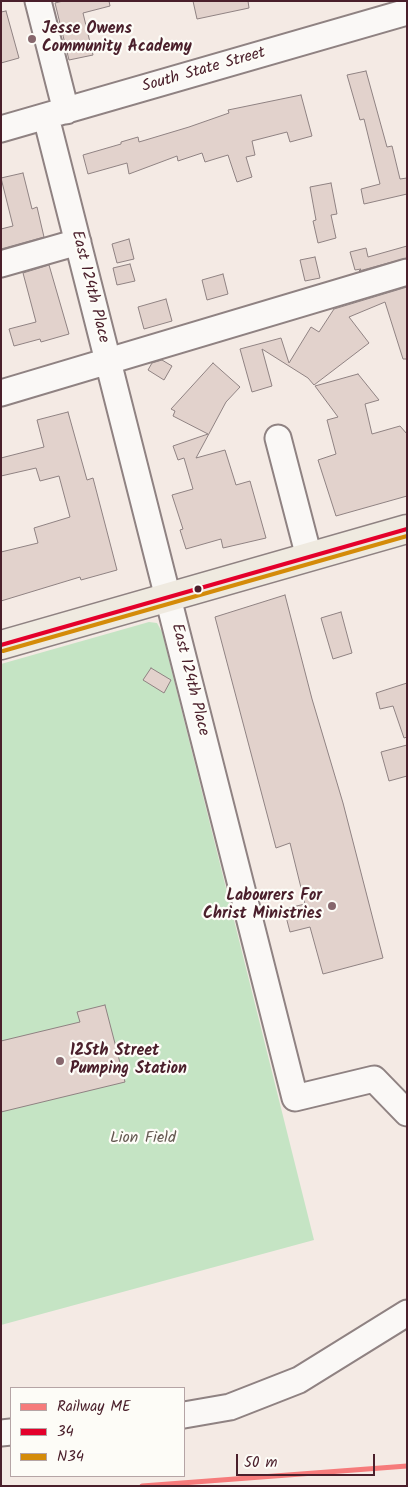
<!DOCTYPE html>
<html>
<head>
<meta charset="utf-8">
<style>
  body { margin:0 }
  #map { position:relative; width:408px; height:1487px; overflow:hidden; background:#f4eae4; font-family:Kalam,sans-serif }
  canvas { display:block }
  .frame { position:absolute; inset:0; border:2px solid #4a1f2b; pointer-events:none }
  .legend { position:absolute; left:10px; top:1387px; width:175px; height:90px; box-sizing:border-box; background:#fdfcf7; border:1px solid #b5a4a5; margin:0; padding:6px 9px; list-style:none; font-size:15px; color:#4a1f2b }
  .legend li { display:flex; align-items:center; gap:10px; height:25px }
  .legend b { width:25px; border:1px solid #b5a4a5 }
  .scale { position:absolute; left:236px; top:1454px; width:139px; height:22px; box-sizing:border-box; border:2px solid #4a1f2b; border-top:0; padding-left:6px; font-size:15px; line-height:18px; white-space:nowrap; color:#4a1f2b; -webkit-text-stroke:4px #fdfcf7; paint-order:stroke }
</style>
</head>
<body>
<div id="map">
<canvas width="408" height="1487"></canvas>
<div class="frame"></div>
<ul class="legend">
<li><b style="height:6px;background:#f67b7b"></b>Railway ME</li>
<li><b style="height:6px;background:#e4002b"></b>34</li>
<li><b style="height:6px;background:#d48b09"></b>N34</li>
</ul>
<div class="scale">50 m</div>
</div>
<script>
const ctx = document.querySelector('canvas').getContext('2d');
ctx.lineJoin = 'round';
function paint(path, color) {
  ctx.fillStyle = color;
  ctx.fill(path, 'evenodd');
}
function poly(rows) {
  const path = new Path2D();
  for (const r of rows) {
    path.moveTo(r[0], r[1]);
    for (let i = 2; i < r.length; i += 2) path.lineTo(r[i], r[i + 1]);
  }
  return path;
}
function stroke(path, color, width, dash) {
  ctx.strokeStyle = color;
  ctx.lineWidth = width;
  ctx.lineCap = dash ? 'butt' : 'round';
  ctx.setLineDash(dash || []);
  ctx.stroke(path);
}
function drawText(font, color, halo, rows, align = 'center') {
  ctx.font = font + ' Kalam,sans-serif';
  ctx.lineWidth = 4.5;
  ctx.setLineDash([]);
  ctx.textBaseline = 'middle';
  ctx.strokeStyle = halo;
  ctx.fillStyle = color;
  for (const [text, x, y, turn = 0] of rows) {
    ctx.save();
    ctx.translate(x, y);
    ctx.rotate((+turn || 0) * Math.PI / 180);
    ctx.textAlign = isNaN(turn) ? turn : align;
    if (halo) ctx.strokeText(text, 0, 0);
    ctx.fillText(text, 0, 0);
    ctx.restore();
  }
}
paint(poly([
  [149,622,157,623,162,632,314,1240,1,1325,1,664]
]), '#c5e4c4');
const building = poly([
  [63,1,109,1,110,6,83,13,93,55,69,60,55,3,63,1],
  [193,1,248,1,249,8,197,19,193,1],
  [6,11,19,58,1,63,1,12,6,11],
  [366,71,387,147,392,146,400,179,407,178,407,194,364,204,361,189,380,184,364,119,360,120,347,75,366,71],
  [301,95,312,136,290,142,287,132,252,141,255,155,246,157,252,177,237,182,228,155,205,162,202,153,178,161,177,156,129,174,127,163,88,174,83,155,121,144,121,142,138,137,139,142,189,127,229,113,228,110,301,95],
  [23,173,32,209,37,207,44,237,1,249,1,229,13,226,1,178,23,173],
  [331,183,337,214,331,215,336,238,318,243,313,221,316,220,310,187,331,183],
  [129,239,134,259,117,263,112,244,129,239],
  [407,246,407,258,359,271,361,269,355,270,350,252,366,248,368,257,407,246],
  [315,257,320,278,305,281,300,260,315,257],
  [130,264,135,281,117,285,113,268,130,264],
  [49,265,69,334,41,342,40,339,14,346,9,329,36,322,23,273,49,265],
  [223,274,228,294,207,300,202,280,223,274],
  [407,287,407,359,403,359,385,302,349,317,369,343,314,385,308,378,262,349,272,386,252,392,240,349,281,338,289,363,311,327,319,332,334,309,407,287],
  [166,299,172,321,144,329,138,307,166,299],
  [162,360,172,366,164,380,148,370,152,363,162,360],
  [213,363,240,387,226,402,196,458,225,450,236,485,250,481,266,538,223,548,221,539,186,549,180,530,183,529,172,495,193,489,184,458,178,460,173,446,208,434,173,416,175,411,171,409,213,363],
  [358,374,379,400,365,404,372,434,400,426,407,434,407,496,336,516,318,460,336,454,327,420,338,417,315,386,358,374],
  [68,412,87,480,93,478,117,570,81,580,80,577,1,601,1,552,38,543,34,528,70,517,59,476,40,481,36,468,1,476,1,458,44,447,37,420,68,412],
  [285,595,312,699,343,803,383,958,323,974,310,927,290,932,284,909,305,904,290,843,276,848,215,617,285,595],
  [341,612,352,653,333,659,321,618,341,612],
  [151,668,171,680,164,693,143,680,151,668],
  [407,683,407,737,404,738,393,706,380,709,376,693,407,683],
  [407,745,407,776,389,781,381,752,407,745],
  [105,1005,125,1082,1,1112,1,1041,80,1022,77,1012,105,1005]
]);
paint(building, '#e2d2cc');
stroke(building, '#8f8282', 1);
const minor = poly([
  [38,1,66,111],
  [46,117,295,1098,374,1079,407,1113],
  [1,129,407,12],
  [1,264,78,242],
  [1,393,407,272],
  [278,438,309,557],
  [184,1415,230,1407,299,1380,407,1313],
  [1,1433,11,1432]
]);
const major = poly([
  [1,645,407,529]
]);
stroke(minor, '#8f8282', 29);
stroke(major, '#8f8282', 31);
stroke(minor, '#faf8f6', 25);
stroke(major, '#efeae0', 28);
stroke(poly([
  [1,645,407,529]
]), '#e4002b', 4);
stroke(poly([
  [3,651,407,536]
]), '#d48b09', 4);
stroke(poly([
  [142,1486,407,1466]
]), '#f67b7b', 5);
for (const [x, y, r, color] of [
  [32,39,5,"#86666c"],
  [198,589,4.5,"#4a1f2b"],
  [332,906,5,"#86666c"],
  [60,1061,5,"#86666c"]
]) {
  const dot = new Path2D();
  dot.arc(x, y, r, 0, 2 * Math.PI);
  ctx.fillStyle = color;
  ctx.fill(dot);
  stroke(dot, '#fdfcf7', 2);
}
drawText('bold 16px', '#4a1f2b', '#fdfcf7', [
  ["Jesse Owens",42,30],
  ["Community Academy",42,48],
  ["Labourers For",322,897,"right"],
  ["Christ Ministries",322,915,"right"],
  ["125th Street",70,1052],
  ["Pumping Station",70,1070]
], 'left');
drawText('16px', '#4a1f2b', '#fdfcf7', [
  ["South State Street",204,71,-16],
  ["East 124th Place",89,287,76],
  ["East 124th Place",189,680,76]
]);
drawText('16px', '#645951', '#fdfcf7', [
  ["Lion Field",143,1139]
]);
</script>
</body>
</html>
